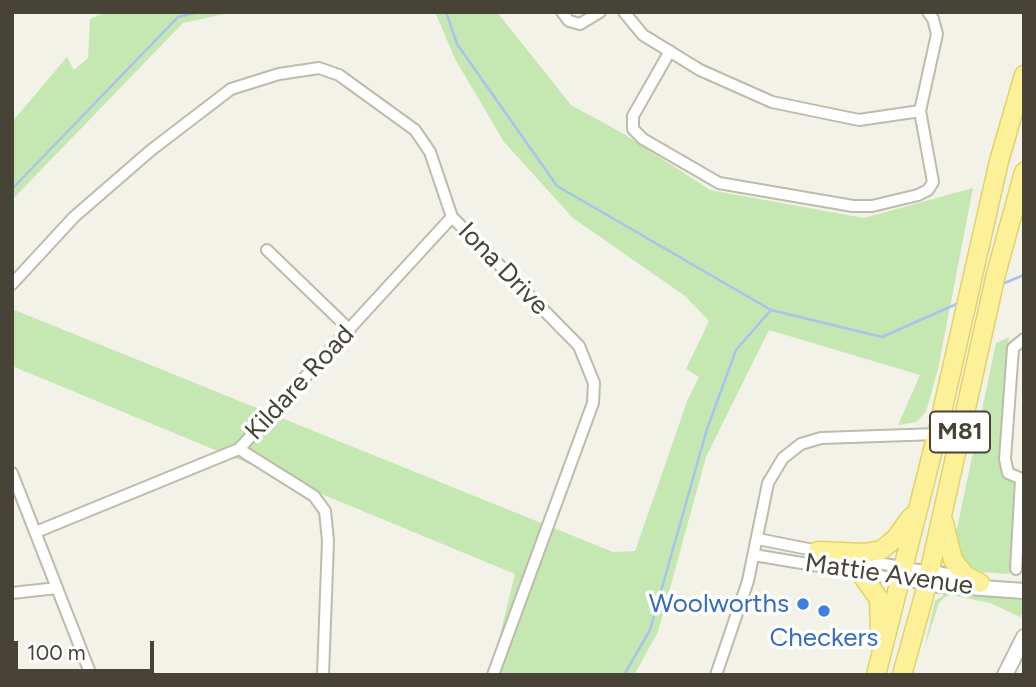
<!DOCTYPE html>
<html>
<head>
<meta charset="utf-8">
<style>
  body { margin:0 }
  #map { position:relative; width:1036px; height:687px; overflow:hidden; background:#f3f2e8; font-family:Figtree,sans-serif }
  canvas { display:block }
  .frame { position:absolute; inset:0; border:14px solid #474337; pointer-events:none }
  .scale { position:absolute; left:14px; top:641px; width:140px; height:32px; box-sizing:border-box; border:4px solid #474337; border-top:0; padding-left:9px; font-size:21px; line-height:24px; white-space:nowrap; color:#474337; -webkit-text-stroke:5px #fff; paint-order:stroke }
</style>
</head>
<body>
<div id="map">
<canvas width="1036" height="687"></canvas>
<div class="frame"></div>
<div class="scale">100 m</div>
</div>
<script>
const ctx = document.querySelector('canvas').getContext('2d');
ctx.lineJoin = 'round';
function paint(path, color) {
  ctx.fillStyle = color;
  ctx.fill(path, 'evenodd');
}
function poly(rows) {
  const path = new Path2D();
  for (const r of rows) {
    path.moveTo(r[0], r[1]);
    for (let i = 2; i < r.length; i += 2) path.lineTo(r[i], r[i + 1]);
  }
  return path;
}
function stroke(path, color, width, dash) {
  ctx.strokeStyle = color;
  ctx.lineWidth = width;
  ctx.lineCap = dash ? 'butt' : 'round';
  ctx.setLineDash(dash || []);
  ctx.stroke(path);
}
function drawText(font, color, halo, rows, align = 'center') {
  ctx.font = font + ' Figtree,sans-serif';
  ctx.lineWidth = 7;
  ctx.setLineDash([]);
  ctx.textBaseline = 'middle';
  ctx.strokeStyle = halo;
  ctx.fillStyle = color;
  for (const [text, x, y, turn = 0] of rows) {
    ctx.save();
    ctx.translate(x, y);
    ctx.rotate((+turn || 0) * Math.PI / 180);
    ctx.textAlign = isNaN(turn) ? turn : align;
    if (halo) ctx.strokeText(text, 0, 0);
    ctx.fillText(text, 0, 0);
    ctx.restore();
  }
}
paint(poly([
  [106,12,234,12,183,23,12,200,12,122,67,57,74,70,88,58,90,19],
  [435,12,497,12,571,105,624,134,710,190,864,218,973,188,938,369,926,412,916,422,898,425,920,375,769,330,706,457,658,632,634,675,490,675,515,574,12,366,12,309,613,552,635,551,688,399,699,377,686,369,709,321,685,296,573,218,504,142,455,59],
  [1009,337,1001,451,1005,472,1019,487,1013,572,1006,574,982,572,966,564,960,558,954,543,996,343],
  [948,592,1024,596,1024,612,1020,617,990,603,952,595,945,597,939,603,924,649,935,601]
]), '#c5e7b2');
stroke(poly([
  [446,12,457,44,557,186,771,310,882,337,961,302],
  [12,189,178,17,198,12],
  [1002,284,1024,275],
  [624,675,650,630,707,429,736,350,771,310]
]), '#a6c4ef', 2.5);
const minor = poly([
  [562,12,569,21,580,24,600,12],
  [624,12,643,35,700,70,772,102,859,120,920,111],
  [670,51,633,116,633,129,643,139,719,183,853,206,872,206,918,195,928,190,933,182,920,111,937,34,933,19,928,12],
  [267,250,350,330],
  [12,284,74,217,150,151,231,89,279,74,319,68,339,75,415,130,430,152,452,217,579,346,594,383,593,403,493,675],
  [1024,339,1013,348,1005,459,1008,473,1024,480],
  [239,449,314,496,325,511,328,541,323,675],
  [12,473,91,675],
  [36,532,239,449,452,217],
  [758,539,823,552],
  [754,555,927,584],
  [856,559,929,572],
  [1016,569,1021,480],
  [12,593,57,588],
  [716,675,748,581,768,483,783,458,801,444,821,438,937,434]
]);
const tertiary = poly([
  [929,572,972,581],
  [927,584,1024,591],
  [1005,675,1024,637]
]);
const primary = poly([
  [944,523,953,560,965,575,980,583],
  [818,551,865,553,881,550,895,539,911,517],
  [861,574,879,599,880,630],
  [876,675,937,434,999,161,1024,75],
  [902,675,924,596,996,274,1024,172]
]);
stroke(minor, '#bfbbaa', 14);
stroke(tertiary, '#bfbbaa', 18);
stroke(primary, '#e1d268', 21);
stroke(minor, '#fff', 10);
stroke(tertiary, '#fff', 14);
stroke(primary, '#fcf199', 18);
for (const [x, y, r, color] of [
  [803,604,7,"#3f7fe0"],
  [824,611,7,"#3f7fe0"]
]) {
  const dot = new Path2D();
  dot.arc(x, y, r, 0, 2 * Math.PI);
  ctx.fillStyle = color;
  ctx.fill(dot);
  stroke(dot, '#fff', 2.5);
}
for (const [x, y, w] of [
  [960,432,60]
]) {
  const box = new Path2D();
  box.roundRect(x - w / 2, y - 20.5, w, 41, 5);
  ctx.fillStyle = '#fff';
  ctx.fill(box);
  stroke(box, '#474337', 2);
}
drawText('bold 24px', '#474337', null, [
  ["M81",960,432]
]);
drawText('26px', '#474337', '#fff', [
  ["Iona Drive",503,269,46],
  ["Kildare Road",300,383,-47],
  ["Mattie Avenue",889,575,8]
]);
drawText('26px', '#366cbe', '#fff', [
  ["Woolworths",789,604],
  ["Checkers",824,638,"center"]
], 'right');
</script>
</body>
</html>
